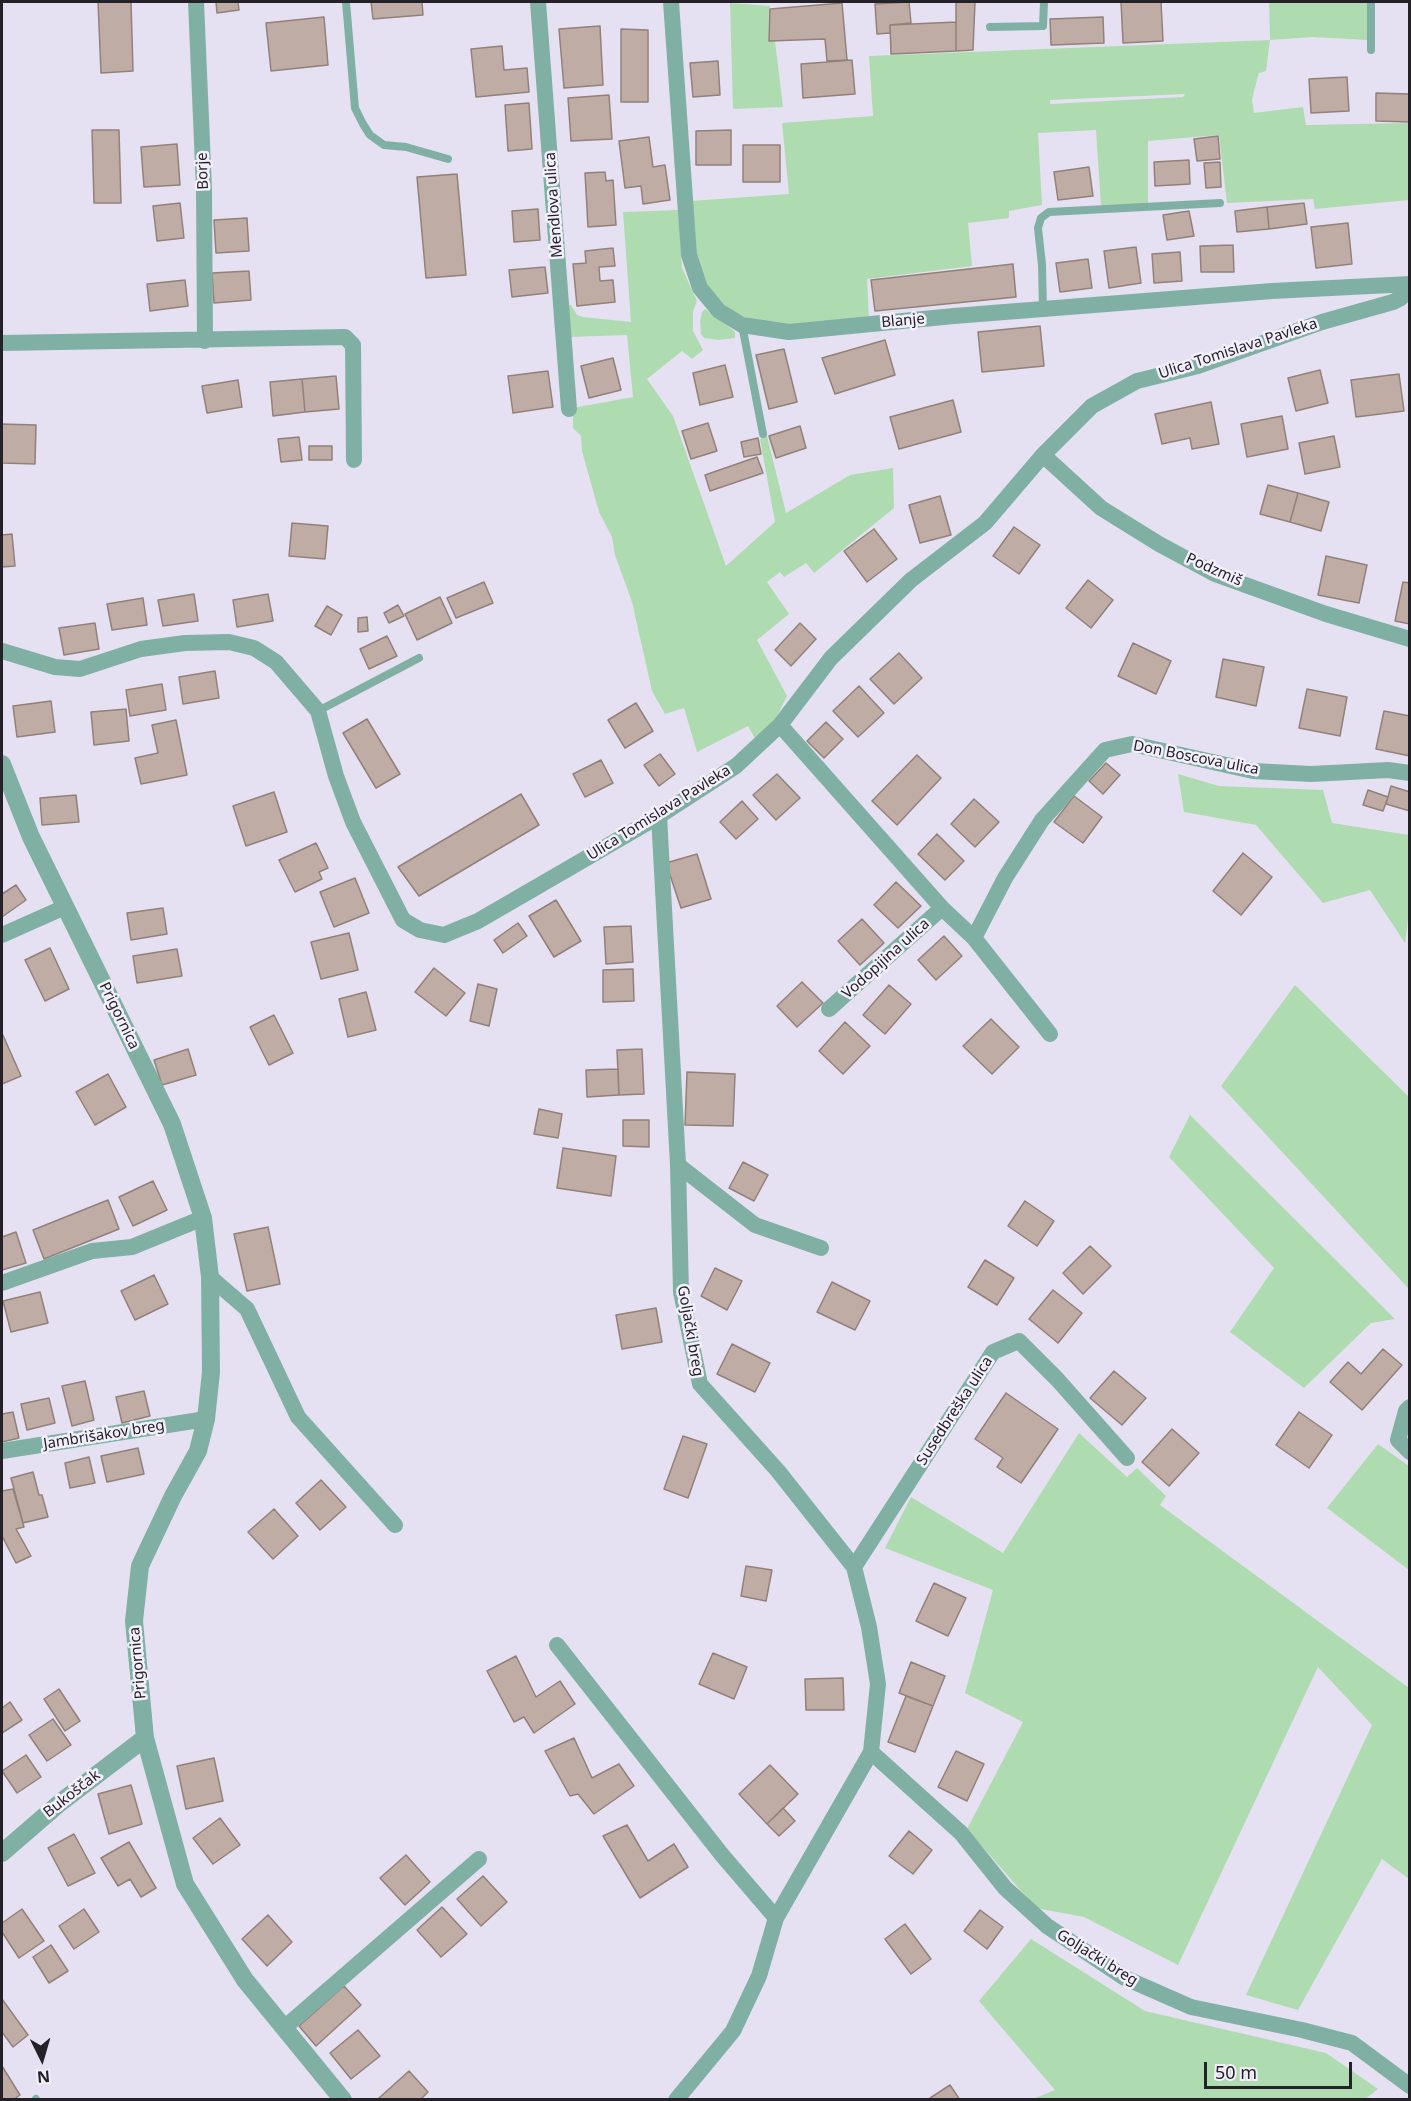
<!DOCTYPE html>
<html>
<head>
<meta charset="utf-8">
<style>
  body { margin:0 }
  #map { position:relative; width:1411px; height:2101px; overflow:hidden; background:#e6e1f2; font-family:"Noto Sans",sans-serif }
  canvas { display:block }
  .frame { position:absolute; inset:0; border:3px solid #242228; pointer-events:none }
  .north { position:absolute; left:12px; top:2029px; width:60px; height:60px; -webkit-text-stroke:4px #f3effd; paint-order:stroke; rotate:175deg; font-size:16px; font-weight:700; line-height:24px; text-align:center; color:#242228 }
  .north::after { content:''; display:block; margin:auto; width:21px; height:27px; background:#242228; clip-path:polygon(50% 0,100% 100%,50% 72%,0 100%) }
  .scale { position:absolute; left:1204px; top:2062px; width:148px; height:27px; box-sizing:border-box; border:3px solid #242228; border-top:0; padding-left:8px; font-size:18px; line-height:21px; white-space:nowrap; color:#242228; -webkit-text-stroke:4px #f3effd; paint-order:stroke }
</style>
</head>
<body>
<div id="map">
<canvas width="1411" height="2101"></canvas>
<div class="frame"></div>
<div class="north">N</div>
<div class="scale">50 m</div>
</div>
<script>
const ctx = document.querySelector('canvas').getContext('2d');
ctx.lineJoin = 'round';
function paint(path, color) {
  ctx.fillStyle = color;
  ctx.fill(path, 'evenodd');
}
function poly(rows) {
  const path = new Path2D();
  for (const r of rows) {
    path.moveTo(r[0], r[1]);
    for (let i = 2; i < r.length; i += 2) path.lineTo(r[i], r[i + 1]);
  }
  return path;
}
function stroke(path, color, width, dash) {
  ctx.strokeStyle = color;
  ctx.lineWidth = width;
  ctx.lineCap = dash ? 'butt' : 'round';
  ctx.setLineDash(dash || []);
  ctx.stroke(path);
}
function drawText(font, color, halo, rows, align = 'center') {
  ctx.font = font + ' "Noto Sans",sans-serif';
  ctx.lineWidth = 5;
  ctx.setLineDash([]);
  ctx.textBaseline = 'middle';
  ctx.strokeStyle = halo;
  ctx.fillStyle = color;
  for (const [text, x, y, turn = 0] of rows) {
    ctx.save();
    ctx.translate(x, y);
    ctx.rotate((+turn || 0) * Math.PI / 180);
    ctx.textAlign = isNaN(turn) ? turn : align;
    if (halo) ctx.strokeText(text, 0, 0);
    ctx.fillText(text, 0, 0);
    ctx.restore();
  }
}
paint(poly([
  [1269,2,1367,2,1367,40,1312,37,1270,40,1266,71,1259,73,1254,91,1252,100,1254,113,1303,107,1306,125,1409,123,1409,200,1315,209,1313,199,1227,203,1219,135,1148,141,1148,204,1101,206,1096,130,1038,133,1042,205,1009,211,1009,218,968,223,972,266,867,279,869,319,782,327,756,323,731,310,716,298,706,284,696,262,691,201,789,194,782,123,873,116,869,56,1270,40],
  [1185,94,1183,97,1050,104,1050,100],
  [730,3,770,6,769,40,775,41,783,107,733,109],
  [678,210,682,268,697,301,693,311,693,331,703,350,692,359,682,351,647,379,673,416,726,566,775,522,760,439,767,436,786,513,850,475,893,468,894,508,814,573,806,563,784,577,780,572,767,582,789,614,757,640,787,696,776,718,757,742,748,726,697,752,684,708,665,714,652,691,632,602,615,555,612,537,599,512,582,451,581,436,573,428,573,408,633,397,627,335,569,337,568,305,571,305,577,315,583,317,631,322,623,212],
  [705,309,732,329,735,332,735,338,719,340,704,338,701,334,700,321,702,312],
  [1178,774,1219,786,1323,790,1332,823,1409,835,1410,905,1405,943,1370,890,1323,903,1256,825,1184,812],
  [1295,985,1409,1097,1409,1289,1221,1086],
  [1190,1115,1395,1319,1371,1323,1304,1388,1230,1332,1274,1268,1169,1157],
  [1079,1433,1127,1477,1137,1468,1166,1496,1160,1505,1409,1688,1409,1879,1382,1859,1298,2010,1246,1995,1372,1725,1318,1667,1178,1965,1084,1917,1036,1908,967,1829,1023,1722,965,1693,993,1590,885,1548,911,1497,1003,1553],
  [1378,1444,1409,1466,1409,1570,1327,1508],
  [1031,1939,1145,2011,1326,2053,1378,2089,1364,2100,1033,2099,1055,2090,979,2001]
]), '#afdbb1');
const building = poly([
  [98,2,131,2,133,71,101,73,98,2],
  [216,2,238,2,239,10,217,13,216,2],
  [371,2,422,2,423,15,373,19,371,2],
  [909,2,911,23,890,25,890,33,877,34,875,4,909,2],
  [956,2,975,2,973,50,956,51,956,2],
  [1121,2,1161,2,1163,41,1123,43,1121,2],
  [842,3,847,60,827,61,825,39,769,41,770,9,842,3],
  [324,17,328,65,271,71,266,23,324,17],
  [1103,17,1104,43,1051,45,1050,19,1103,17],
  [956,22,956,51,891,54,890,25,956,22],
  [600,26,603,85,564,88,559,29,600,26],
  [621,29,648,30,648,102,621,102,621,29],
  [502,46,504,70,527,68,529,92,476,97,471,49,502,46],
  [852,60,855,94,803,98,801,64,852,60],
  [718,61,720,95,693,97,690,63,718,61],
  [1347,77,1349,111,1311,113,1309,79,1347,77],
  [1376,93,1410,94,1410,122,1376,121,1376,93],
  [609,95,612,139,571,141,568,98,609,95],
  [529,103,532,149,508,151,505,105,529,103],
  [92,130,119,130,121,203,94,203,92,130],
  [731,130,731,165,696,165,696,131,731,130],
  [1218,136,1220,159,1197,161,1194,139,1218,136],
  [649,137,653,167,665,165,670,200,643,204,641,186,625,188,619,141,649,137],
  [177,144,180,185,144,187,141,147,177,144],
  [743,145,780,145,780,182,743,182,743,145],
  [1189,160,1190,184,1155,186,1154,162,1189,160],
  [1220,162,1221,187,1206,188,1204,163,1220,162],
  [1089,167,1093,196,1058,200,1054,172,1089,167],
  [605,172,606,181,613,180,616,225,588,227,585,173,605,172],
  [457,174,466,275,426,278,417,177,457,174],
  [180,203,184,238,157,241,153,206,180,203],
  [1304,203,1307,224,1269,229,1267,207,1304,203],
  [1267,207,1269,229,1237,232,1235,211,1267,207],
  [538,209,540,240,514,242,512,211,538,209],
  [1189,211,1194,236,1167,240,1163,215,1189,211],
  [247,218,249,251,216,253,214,220,247,218],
  [1348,223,1352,264,1316,268,1311,227,1348,223],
  [1233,245,1234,272,1201,272,1200,246,1233,245],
  [1136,247,1141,283,1109,288,1104,251,1136,247],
  [613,248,615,266,599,267,600,281,613,280,615,302,577,306,573,264,586,263,585,251,613,248],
  [1180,252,1182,281,1154,283,1152,254,1180,252],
  [1088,259,1092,288,1060,292,1056,263,1088,259],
  [1013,264,1016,297,875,311,871,280,1013,264],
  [545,267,548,293,512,297,509,270,545,267],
  [249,271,251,300,214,303,212,273,249,271],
  [185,280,188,306,150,311,147,284,185,280],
  [1040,326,1044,366,982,372,978,332,1040,326],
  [885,340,895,375,835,394,822,358,885,340],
  [784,349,797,402,769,409,756,355,784,349],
  [613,358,621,390,589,398,581,366,613,358],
  [725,365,733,397,700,405,693,373,725,365],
  [1320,370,1328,403,1296,411,1288,378,1320,370],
  [548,371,553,407,513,413,508,376,548,371],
  [1399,374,1404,411,1356,417,1351,380,1399,374],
  [336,376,339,409,305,412,302,379,336,376],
  [302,379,305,412,273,416,270,382,302,379],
  [238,380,242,407,207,413,202,386,238,380],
  [953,400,961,432,899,449,890,417,953,400],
  [1211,402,1219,444,1192,449,1190,438,1162,444,1155,414,1211,402],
  [1282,416,1288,449,1247,457,1241,424,1282,416],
  [708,423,717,451,691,459,682,431,708,423],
  [2,424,36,425,35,464,2,463,2,424],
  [800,426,806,448,776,458,769,436,800,426],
  [1334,436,1340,467,1305,474,1299,443,1334,436],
  [299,437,302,460,281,462,278,439,299,437],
  [758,438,761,454,744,457,741,442,758,438],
  [309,446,332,446,332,460,309,460,309,446],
  [757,457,763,473,710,491,705,475,757,457],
  [1268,485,1298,493,1290,522,1260,514,1268,485],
  [1298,493,1329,502,1321,531,1290,522,1298,493],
  [940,496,951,535,920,543,909,505,940,496],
  [292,523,328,526,325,559,289,556,292,523],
  [1014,527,1040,545,1019,574,993,556,1014,527],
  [874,529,897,559,867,582,844,551,874,529],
  [12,534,15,566,2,567,2,535,12,534],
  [1326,556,1367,565,1359,603,1318,595,1326,556],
  [1088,580,1113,600,1091,628,1066,608,1088,580],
  [484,582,493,603,456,618,447,598,484,582],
  [1403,582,1410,583,1410,624,1395,621,1403,582],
  [194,594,198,621,163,626,158,600,194,594],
  [268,594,273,621,237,627,233,600,268,594],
  [440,597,452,623,417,640,405,614,440,597],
  [143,598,147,625,112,630,107,604,143,598],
  [398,605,404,616,389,623,384,613,398,605],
  [327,606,342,615,331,635,315,626,327,606],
  [367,617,368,631,358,632,358,618,367,617],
  [95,623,99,649,64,655,59,628,95,623],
  [800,623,816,639,791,666,775,650,800,623],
  [387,636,397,656,369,669,360,649,387,636],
  [1133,643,1171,661,1156,694,1118,676,1133,643],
  [899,653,922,678,894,704,870,679,899,653],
  [1223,659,1264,667,1256,706,1216,697,1223,659],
  [215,671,219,698,183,704,179,677,215,671],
  [162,684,166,710,130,716,126,690,162,684],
  [859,686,884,713,858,737,833,711,859,686],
  [1307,689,1347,697,1340,736,1299,728,1307,689],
  [51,701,55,732,17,737,13,706,51,701],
  [636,703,653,731,625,748,608,720,636,703],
  [126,709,129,741,94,745,91,712,126,709],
  [1384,711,1410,716,1410,756,1376,749,1384,711],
  [367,719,400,774,376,788,343,733,367,719],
  [176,720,187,775,141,784,135,758,158,753,152,725,176,720],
  [826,722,843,739,824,758,807,741,826,722],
  [660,754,675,774,659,786,644,765,660,754],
  [917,755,941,778,897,825,872,801,917,755],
  [601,760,613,783,585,797,573,774,601,760],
  [1106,763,1120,775,1103,794,1089,781,1106,763],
  [777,774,800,798,776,820,753,795,777,774],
  [1391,786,1410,792,1410,811,1386,804,1391,786],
  [1368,790,1388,797,1383,811,1363,805,1368,790],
  [274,792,287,832,246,846,233,806,274,792],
  [521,794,539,825,419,896,398,867,521,794],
  [76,795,79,822,42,825,40,798,76,795],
  [1074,796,1102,817,1083,843,1054,822,1074,796],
  [974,799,999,822,975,847,951,824,974,799],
  [742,801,758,819,736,839,720,822,742,801],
  [937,834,964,861,945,880,918,854,937,834],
  [316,843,328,868,319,872,322,879,295,892,279,860,316,843],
  [1243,853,1272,877,1241,915,1213,891,1243,853],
  [697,854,711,899,681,908,666,863,697,854],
  [355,878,369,913,334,927,320,892,355,878],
  [896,882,921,906,898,928,874,905,896,882],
  [16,885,26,900,2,917,2,894,16,885],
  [556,900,581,941,554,957,529,916,556,900],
  [163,908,167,934,131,940,127,913,163,908],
  [862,919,884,943,860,965,838,941,862,919],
  [518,923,527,936,503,953,494,940,518,923],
  [631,926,633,962,606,964,604,927,631,926],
  [349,933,358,970,321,979,311,942,349,933],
  [944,936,962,956,936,980,918,960,944,936],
  [50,948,69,989,45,1001,25,960,50,948],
  [177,949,182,976,137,983,133,956,177,949],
  [434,968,465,993,446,1016,415,992,434,968],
  [633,969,634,1001,603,1002,603,970,633,969],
  [802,982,823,1003,797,1027,777,1006,802,982],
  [478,984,497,989,489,1026,470,1021,478,984],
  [889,985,911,1004,885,1034,863,1015,889,985],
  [366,992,376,1030,348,1037,339,999,366,992],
  [274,1015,293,1053,269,1065,250,1027,274,1015],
  [991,1019,1019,1047,992,1074,963,1046,991,1019],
  [845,1022,870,1046,843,1074,819,1051,845,1022],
  [2,1033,21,1076,2,1084,2,1033],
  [188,1049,196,1075,162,1085,154,1060,188,1049],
  [642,1049,644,1094,619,1095,617,1050,642,1049],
  [618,1069,619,1095,587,1097,586,1070,618,1069],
  [687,1072,735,1074,733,1126,685,1125,687,1072],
  [108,1074,126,1107,95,1125,76,1092,108,1074],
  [539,1109,562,1114,558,1138,534,1134,539,1109],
  [623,1120,649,1120,649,1147,623,1146,623,1120],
  [563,1148,616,1156,611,1196,557,1188,563,1148],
  [743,1162,768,1175,754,1201,729,1188,743,1162],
  [153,1181,167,1210,133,1226,119,1197,153,1181],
  [108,1200,119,1229,44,1259,33,1230,108,1200],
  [1025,1201,1054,1221,1037,1246,1008,1226,1025,1201],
  [268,1227,280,1284,247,1291,234,1234,268,1227],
  [16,1232,26,1263,2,1270,2,1237,16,1232],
  [1090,1246,1111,1266,1083,1294,1063,1273,1090,1246],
  [985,1260,1014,1278,997,1305,968,1287,985,1260],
  [715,1268,742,1281,727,1310,701,1296,715,1268],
  [154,1275,168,1304,135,1320,121,1291,154,1275],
  [832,1282,870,1301,855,1330,817,1312,832,1282],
  [1053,1290,1082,1313,1058,1343,1029,1319,1053,1290],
  [40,1292,48,1323,11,1332,3,1301,40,1292],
  [656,1308,662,1342,622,1349,616,1315,656,1308],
  [732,1344,770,1363,755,1392,717,1374,732,1344],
  [1383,1349,1402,1365,1362,1410,1330,1382,1348,1362,1361,1374,1383,1349],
  [1114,1371,1146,1398,1122,1425,1090,1398,1114,1371],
  [85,1381,94,1420,72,1426,62,1386,85,1381],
  [144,1391,150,1416,122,1423,116,1397,144,1391],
  [1006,1393,1058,1429,1021,1483,997,1467,1003,1458,975,1439,1006,1393],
  [49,1398,55,1423,27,1430,21,1404,49,1398],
  [13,1412,19,1438,2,1442,2,1414,13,1412],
  [1299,1412,1332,1435,1309,1468,1276,1445,1299,1412],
  [1172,1429,1199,1453,1169,1486,1142,1462,1172,1429],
  [683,1436,707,1444,688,1498,664,1489,683,1436],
  [138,1448,144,1474,107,1482,101,1456,138,1448],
  [89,1457,95,1483,70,1488,65,1463,89,1457],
  [33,1472,39,1495,42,1495,48,1517,23,1523,11,1478,33,1472],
  [321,1480,346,1507,320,1530,296,1503,321,1480],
  [13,1489,24,1527,16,1529,31,1556,16,1563,2,1536,2,1491,13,1489],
  [274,1509,298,1536,273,1559,248,1532,274,1509],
  [746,1566,772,1570,766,1601,741,1596,746,1566],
  [934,1583,966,1598,948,1636,916,1621,934,1583],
  [713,1653,747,1667,734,1699,699,1684,713,1653],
  [516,1656,536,1697,560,1681,575,1704,534,1733,524,1717,514,1722,487,1671,516,1656],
  [911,1662,945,1676,933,1706,899,1693,911,1662],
  [843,1678,844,1710,806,1710,805,1679,843,1678],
  [59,1689,80,1721,65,1731,44,1699,59,1689],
  [906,1696,933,1706,915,1752,888,1742,906,1696],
  [10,1702,22,1720,2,1733,2,1708,10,1702],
  [53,1719,71,1745,47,1761,29,1735,53,1719],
  [574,1738,592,1778,619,1764,634,1786,594,1814,578,1794,570,1796,545,1751,574,1738],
  [956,1751,984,1764,967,1801,938,1787,956,1751],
  [26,1755,41,1777,17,1793,2,1771,26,1755],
  [214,1758,223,1801,186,1809,177,1766,214,1758],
  [770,1765,798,1794,767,1824,739,1794,770,1765],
  [131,1785,142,1824,109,1834,98,1794,131,1785],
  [783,1808,795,1821,779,1836,767,1824,783,1808],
  [220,1818,240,1845,213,1864,193,1838,220,1818],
  [627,1825,648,1861,674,1844,688,1867,640,1898,603,1836,627,1825],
  [909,1831,932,1850,913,1874,889,1856,909,1831],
  [74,1834,95,1873,68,1886,48,1848,74,1834],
  [129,1842,156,1888,141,1897,130,1879,118,1886,101,1858,129,1842],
  [406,1855,430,1882,405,1905,380,1878,406,1855],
  [483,1876,507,1902,481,1926,457,1899,483,1876],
  [442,1907,467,1934,441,1957,417,1930,442,1907],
  [22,1909,44,1941,19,1958,2,1932,2,1923,22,1909],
  [84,1909,99,1932,74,1949,59,1926,84,1909],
  [980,1910,1003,1927,987,1949,964,1931,980,1910],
  [268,1915,292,1942,267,1966,242,1939,268,1915],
  [905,1924,931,1959,911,1974,885,1939,905,1924],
  [51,1945,68,1971,49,1983,33,1957,51,1945],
  [344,1986,361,2005,316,2046,299,2026,344,1986],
  [2,1999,28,2035,13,2047,2,2032,2,1999],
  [358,2030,380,2056,351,2079,330,2053,358,2030],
  [2,2066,20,2095,13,2100,2,2100,2,2066],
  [409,2071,428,2092,420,2100,381,2100,379,2098,409,2071],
  [950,2085,960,2100,927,2100,950,2085]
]);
paint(building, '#beaca5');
stroke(building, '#92817a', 1.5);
stroke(poly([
  [346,2,355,108,363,124,370,135,384,145,406,147,448,159],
  [990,27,1043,26,1044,2],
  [1371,50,1371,2],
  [1043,309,1042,265,1038,228,1041,218,1049,212,1220,203],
  [742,325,763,434],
  [318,711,419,658],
  [35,2100,36,2099]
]), '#80b0a4', 8);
stroke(poly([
  [196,2,204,189,205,341],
  [538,2,569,409],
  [671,2,689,255,700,288,719,311,742,325,789,332,954,316,1272,291,1410,284],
  [2,343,345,337,353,345,354,460],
  [1043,455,1101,508,1159,544,1215,574,1326,614,1410,639],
  [2,651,55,667,80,669,141,649,185,643,229,642,254,648,276,662,318,711,336,776,353,822,403,920,420,930,444,935,478,921,659,816,736,766,780,725,831,658,911,580,985,523,1043,455,1092,406,1137,381,1198,366,1322,322,1393,302,1401,298,1410,288],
  [780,725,942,908,974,938,1050,1034],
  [659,816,678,1165,681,1292,700,1384,778,1471,854,1567,869,1627,878,1684,871,1752,776,1918,759,1976,733,2031,676,2100],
  [2,935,65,907],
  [974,938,1005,878,1042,820,1105,750,1132,744,1253,771,1311,774,1388,770,1410,773],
  [829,1009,942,908],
  [678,1165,755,1225,821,1248],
  [210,1277,247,1309,298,1417,395,1525],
  [2,1283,92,1251,132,1247,203,1218],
  [1410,1407,1406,1411,1398,1440,1410,1452],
  [2,1451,206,1419],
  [854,1567,993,1352,1019,1341,1057,1379,1127,1458],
  [557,1645,722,1855,776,1918],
  [871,1752,961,1833,1005,1888,1047,1926,1125,1978,1191,2007,1302,2030,1352,2043,1410,2086],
  [284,2028,479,1859]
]), '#80b0a4', 16);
stroke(poly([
  [2,764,31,837,172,1124,203,1218,210,1277,211,1372,206,1419,198,1451,173,1496,140,1566,134,1621,145,1738,185,1884,245,1980,343,2100],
  [2,1853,61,1802,145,1738]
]), '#80b0a4', 18);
drawText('15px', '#242228', '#f3effd', [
  ["Borje",203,171,-92],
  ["Mendlova ulica",554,205,-94],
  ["Blanje",903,321,-5],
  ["Ulica Tomislava Pavleka",1238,349,-18],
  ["Podzmiš",1214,570,24],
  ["Don Boscova ulica",1196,758,11],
  ["Ulica Tomislava Pavleka",659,813,-32],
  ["Vodopijina ulica",886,959,-42],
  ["Prigornica",119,1016,64],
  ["Goljački breg",690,1331,80],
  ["Susedbreška ulica",955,1411,-57],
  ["Jambrišakov breg",104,1435,-9],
  ["Prigornica",138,1663,-95],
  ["Bukoščak",72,1794,-38],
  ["Goljački breg",1097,1958,32]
]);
</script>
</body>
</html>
